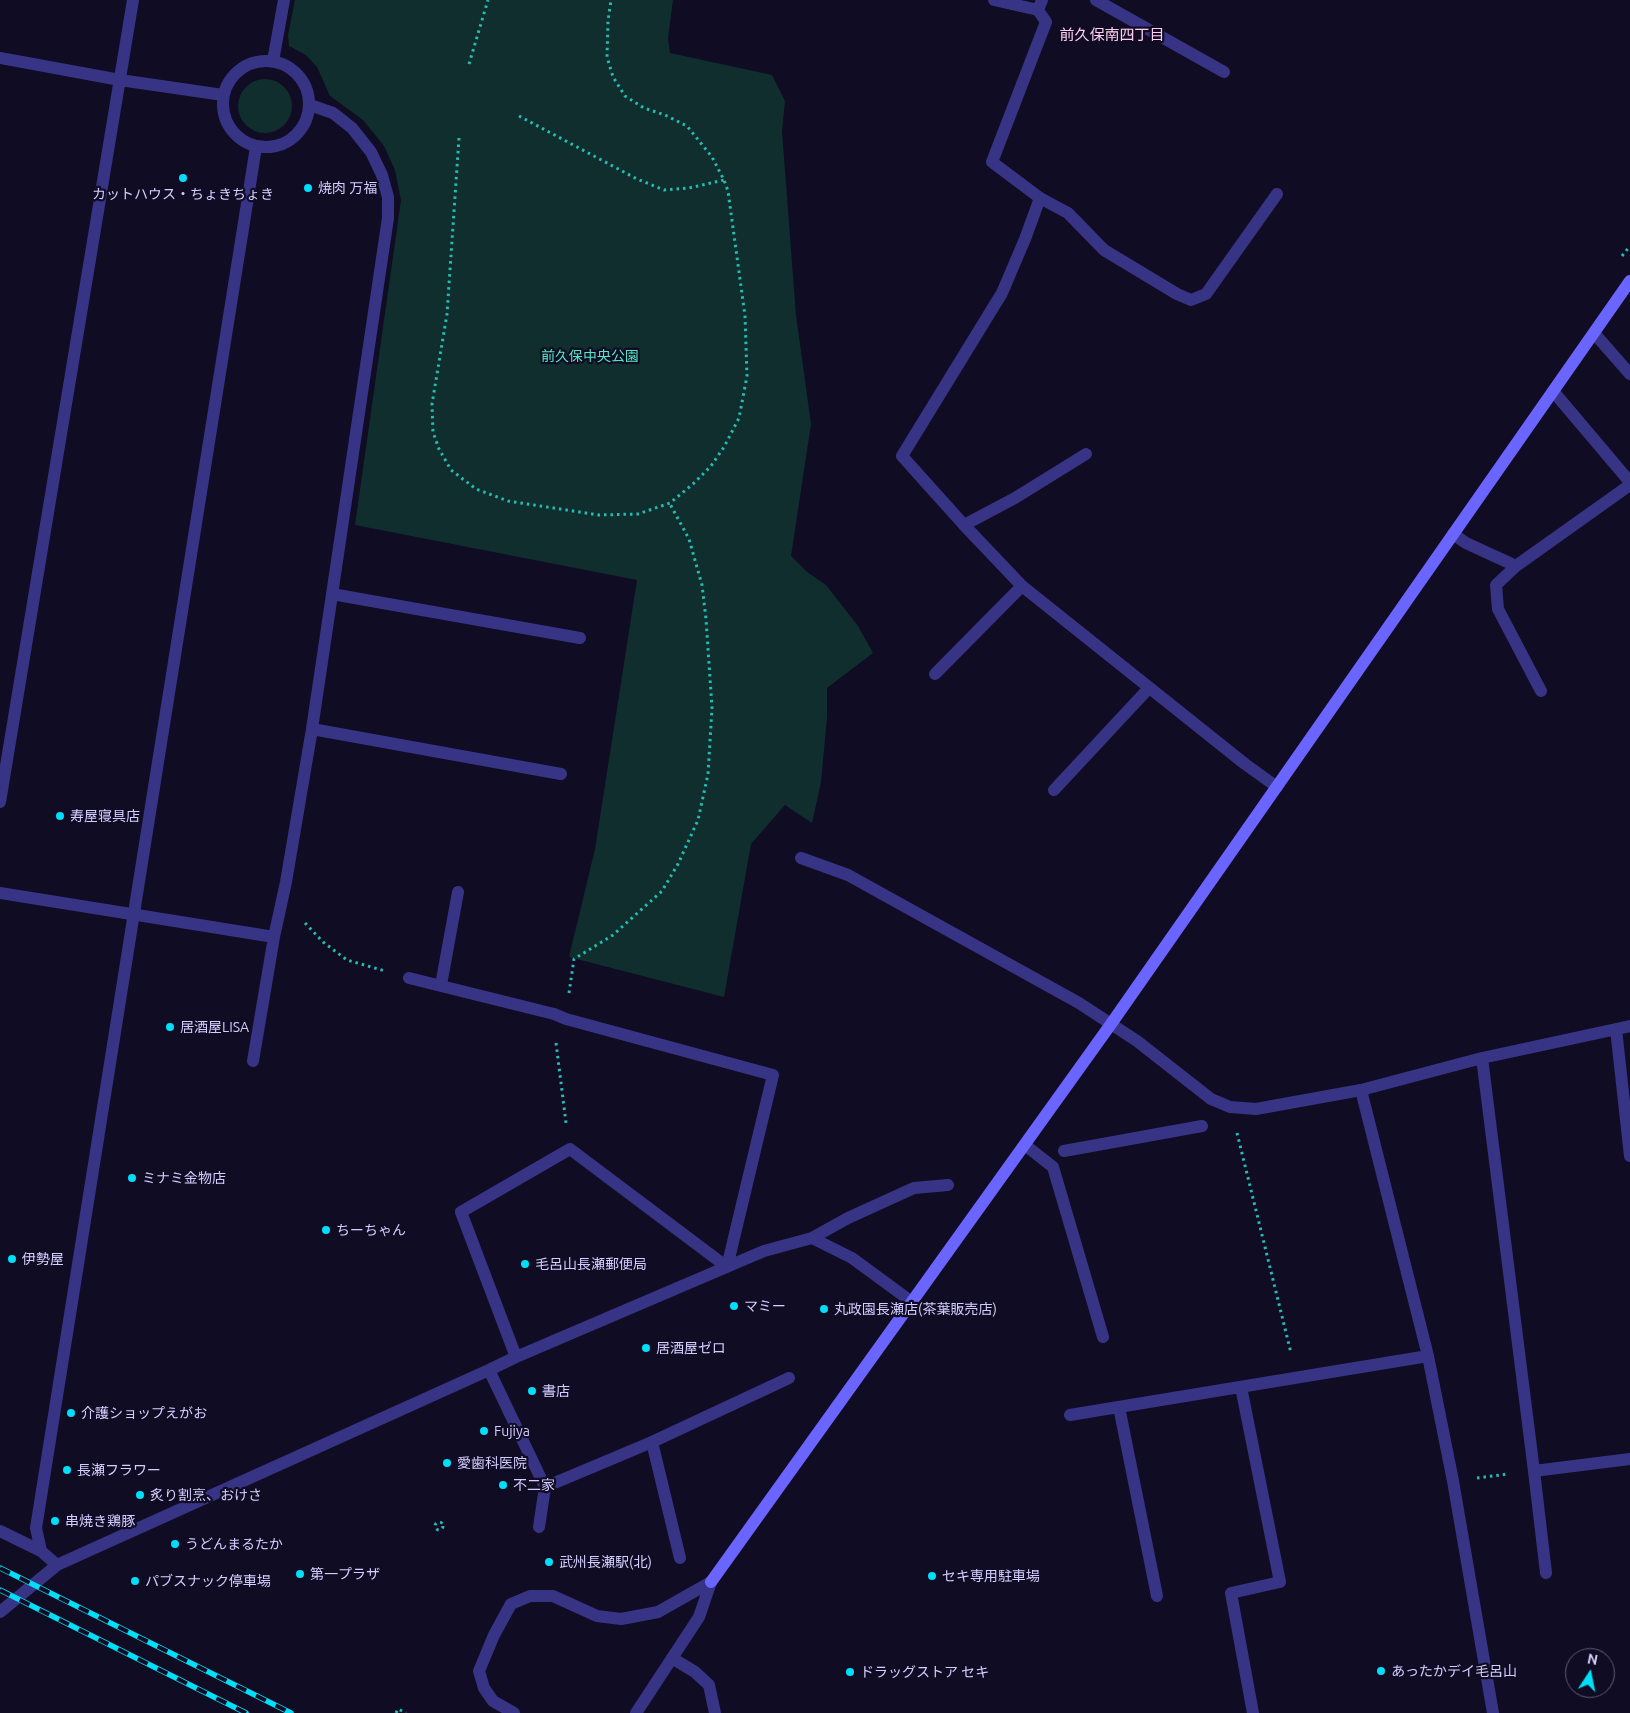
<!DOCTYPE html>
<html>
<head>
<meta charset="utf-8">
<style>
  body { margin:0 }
  #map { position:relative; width:1630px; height:1713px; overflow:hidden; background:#100c23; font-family:Ubuntu,sans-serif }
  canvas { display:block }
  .north { position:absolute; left:1565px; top:1648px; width:50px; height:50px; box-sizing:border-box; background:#100c23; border:1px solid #5e5a7b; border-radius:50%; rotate:11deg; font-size:14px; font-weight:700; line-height:20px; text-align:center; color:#d4ceff }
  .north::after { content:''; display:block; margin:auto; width:18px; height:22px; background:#00dff9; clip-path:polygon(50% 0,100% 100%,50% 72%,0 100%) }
</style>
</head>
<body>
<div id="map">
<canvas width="1630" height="1713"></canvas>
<div class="north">N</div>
</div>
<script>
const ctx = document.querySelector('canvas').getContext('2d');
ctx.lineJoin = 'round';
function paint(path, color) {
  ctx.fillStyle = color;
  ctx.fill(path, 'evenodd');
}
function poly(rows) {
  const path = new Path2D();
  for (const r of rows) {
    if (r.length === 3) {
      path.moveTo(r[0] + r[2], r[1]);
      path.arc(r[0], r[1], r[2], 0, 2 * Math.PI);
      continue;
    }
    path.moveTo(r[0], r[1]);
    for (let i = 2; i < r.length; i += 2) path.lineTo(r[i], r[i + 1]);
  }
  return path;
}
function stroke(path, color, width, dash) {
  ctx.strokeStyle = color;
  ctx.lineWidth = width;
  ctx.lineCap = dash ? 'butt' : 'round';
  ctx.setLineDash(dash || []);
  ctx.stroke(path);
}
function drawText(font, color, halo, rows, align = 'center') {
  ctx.font = font + ' Ubuntu,"Noto Sans JP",sans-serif';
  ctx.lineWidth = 4.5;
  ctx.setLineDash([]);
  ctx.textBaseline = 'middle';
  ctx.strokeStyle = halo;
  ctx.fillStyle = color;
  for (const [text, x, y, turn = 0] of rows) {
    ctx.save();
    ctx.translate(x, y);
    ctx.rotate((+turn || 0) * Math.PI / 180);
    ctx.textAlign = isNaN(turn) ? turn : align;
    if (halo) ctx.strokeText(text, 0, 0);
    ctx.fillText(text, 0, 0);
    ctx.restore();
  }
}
paint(poly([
  [295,0,673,0,668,38,670,53,772,75,785,101,782,131,796,315,811,424,791,556,807,572,826,585,858,626,873,653,827,688,827,718,821,782,812,823,785,805,751,844,724,997,569,957,595,849,637,580,355,525,401,200,395,170,384,146,363,120,330,96,317,67,306,55,289,46,288,35],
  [265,106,27]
]), '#0f2e2d');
stroke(poly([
  [469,64,488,0],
  [519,116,637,179,664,190,689,188,724,180],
  [459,138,447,314,432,404,433,432,439,449,451,470,476,489,508,501,599,515,638,514,670,503,693,484,711,466,724,447,739,418,747,376,745,316,728,191,724,180,712,157,687,126,665,115,644,108,625,96,613,77,607,57,608,21,611,0],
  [1622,256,1630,246],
  [305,923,323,942,347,960,385,971],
  [569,993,574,959,613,935,662,891,678,864,698,820,708,774,712,708,706,619,702,585,689,539,670,504],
  [556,1043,566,1123],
  [1237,1133,1291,1353],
  [1477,1478,1508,1474],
  [439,1526,4],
  [396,1713,398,1709,406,1713]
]), '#25bcb4', 3, [2.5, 4]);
stroke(poly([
  [1096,0,1224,72],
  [1040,198,1068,213,1104,250,1177,294,1191,300,1206,294,1277,194],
  [964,525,1015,498,1086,454],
  [1516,566,1496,585,1498,609,1541,691],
  [332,594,580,638],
  [935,674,1022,586],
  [312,729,561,774],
  [1054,790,1149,688],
  [409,978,554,1014],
  [441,985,458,892],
  [1025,1145,1053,1167,1103,1337],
  [1119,1407,1157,1596],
  [652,1442,680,1558],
  [1534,1471,1546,1573],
  [514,1713,493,1701,484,1688,479,1671,494,1635,511,1604,530,1596,553,1596,597,1616,621,1619,658,1612,711,1582,699,1617,636,1713]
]), '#373486', 12);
stroke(poly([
  [994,0,1038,10],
  [1042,0,1038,10,1046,22,992,162,1040,198,1025,239,1002,293,902,456,964,525,1022,586,1245,764,1277,787],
  [0,58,120,80,223,95],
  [266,104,43],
  [273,61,284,0],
  [1594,333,1630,374],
  [1553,391,1630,482],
  [1453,534,1466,543,1516,566,1630,485],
  [0,802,133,0],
  [801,858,848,875,1079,1003,1137,1041,1211,1099,1230,1107,1256,1109,1361,1090,1482,1058,1630,1026],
  [0,893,274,937],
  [1616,1029,1630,1156],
  [1482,1058,1534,1471,1630,1459],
  [253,1061,274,937,286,882,312,729,388,218,388,197,382,175,371,152,352,128,333,113,310,105],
  [1361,1090,1428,1356,1453,1481,1493,1713],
  [1064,1151,1202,1126],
  [812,1238,848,1218,914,1188,948,1185],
  [516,1357,461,1212,570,1149,727,1267,773,1075,566,1019,554,1014],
  [489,1370,545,1487,652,1442,789,1378],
  [1241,1387,1280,1582,1231,1593,1253,1713],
  [1070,1415,1428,1356],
  [539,1527,545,1487],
  [0,1531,41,1551,57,1565],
  [41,1551,36,1528,256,147],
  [0,1612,57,1565,489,1370,516,1357,764,1251,812,1238,852,1258,912,1302],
  [672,1658,695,1672,709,1685,715,1713]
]), '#373486', 12);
stroke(poly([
  [711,1582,1111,1024,1630,281]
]), '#6a65ff', 12);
const rail = poly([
  [0,1568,291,1713],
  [0,1590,246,1713]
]);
stroke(rail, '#00dff9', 5.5);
stroke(rail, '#100c23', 4, [11]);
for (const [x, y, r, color] of [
  [183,178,5,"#00dff9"],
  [308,188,5,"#00dff9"],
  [60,816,5,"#00dff9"],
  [170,1027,5,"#00dff9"],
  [132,1178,5,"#00dff9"],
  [326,1230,5,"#00dff9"],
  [12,1259,5,"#00dff9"],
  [525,1264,5,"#00dff9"],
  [734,1306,5,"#00dff9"],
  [824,1309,5,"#00dff9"],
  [646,1348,5,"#00dff9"],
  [532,1391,5,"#00dff9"],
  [71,1413,5,"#00dff9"],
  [484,1431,5,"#00dff9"],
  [447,1463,5,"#00dff9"],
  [67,1470,5,"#00dff9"],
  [503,1485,5,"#00dff9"],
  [140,1495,5,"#00dff9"],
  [55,1521,5,"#00dff9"],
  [175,1544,5,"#00dff9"],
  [549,1562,5,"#00dff9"],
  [300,1574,5,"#00dff9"],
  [932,1576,5,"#00dff9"],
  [135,1581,5,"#00dff9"],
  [1381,1671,5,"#00dff9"],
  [850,1672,5,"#00dff9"]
]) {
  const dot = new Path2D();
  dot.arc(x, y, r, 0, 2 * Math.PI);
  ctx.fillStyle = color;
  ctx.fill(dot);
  stroke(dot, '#100c23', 2);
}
drawText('14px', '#d4ceff', '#100c23', [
  ["焼肉 万福",318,188],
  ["カットハウス・ちょきちょき",183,194,"center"],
  ["寿屋寝具店",70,816],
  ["居酒屋LISA",180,1027],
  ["ミナミ金物店",142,1178],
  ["ちーちゃん",336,1230],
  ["伊勢屋",22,1259],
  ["毛呂山長瀬郵便局",535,1264],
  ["マミー",744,1306],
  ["丸政園長瀬店(茶葉販売店)",834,1309],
  ["居酒屋ゼロ",656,1348],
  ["書店",542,1391],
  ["介護ショップえがお",81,1413],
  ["Fujiya",494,1431],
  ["愛歯科医院",457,1463],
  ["長瀬フラワー",77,1470],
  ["不二家",513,1485],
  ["炙り割烹、おけさ",150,1495],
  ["串焼き鶏豚",65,1521],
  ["うどんまるたか",185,1544],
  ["武州長瀬駅(北)",559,1562],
  ["第一プラザ",310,1574],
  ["セキ専用駐車場",942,1576],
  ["パブスナック停車場",145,1581],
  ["あったかデイ毛呂山",1391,1671],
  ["ドラッグストア セキ",860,1672]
], 'left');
drawText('14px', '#52e8c3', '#100c23', [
  ["前久保中央公園",590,356]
]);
drawText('15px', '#ffd0ee', '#100c23', [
  ["前久保南四丁目",1112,35]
]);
</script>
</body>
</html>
